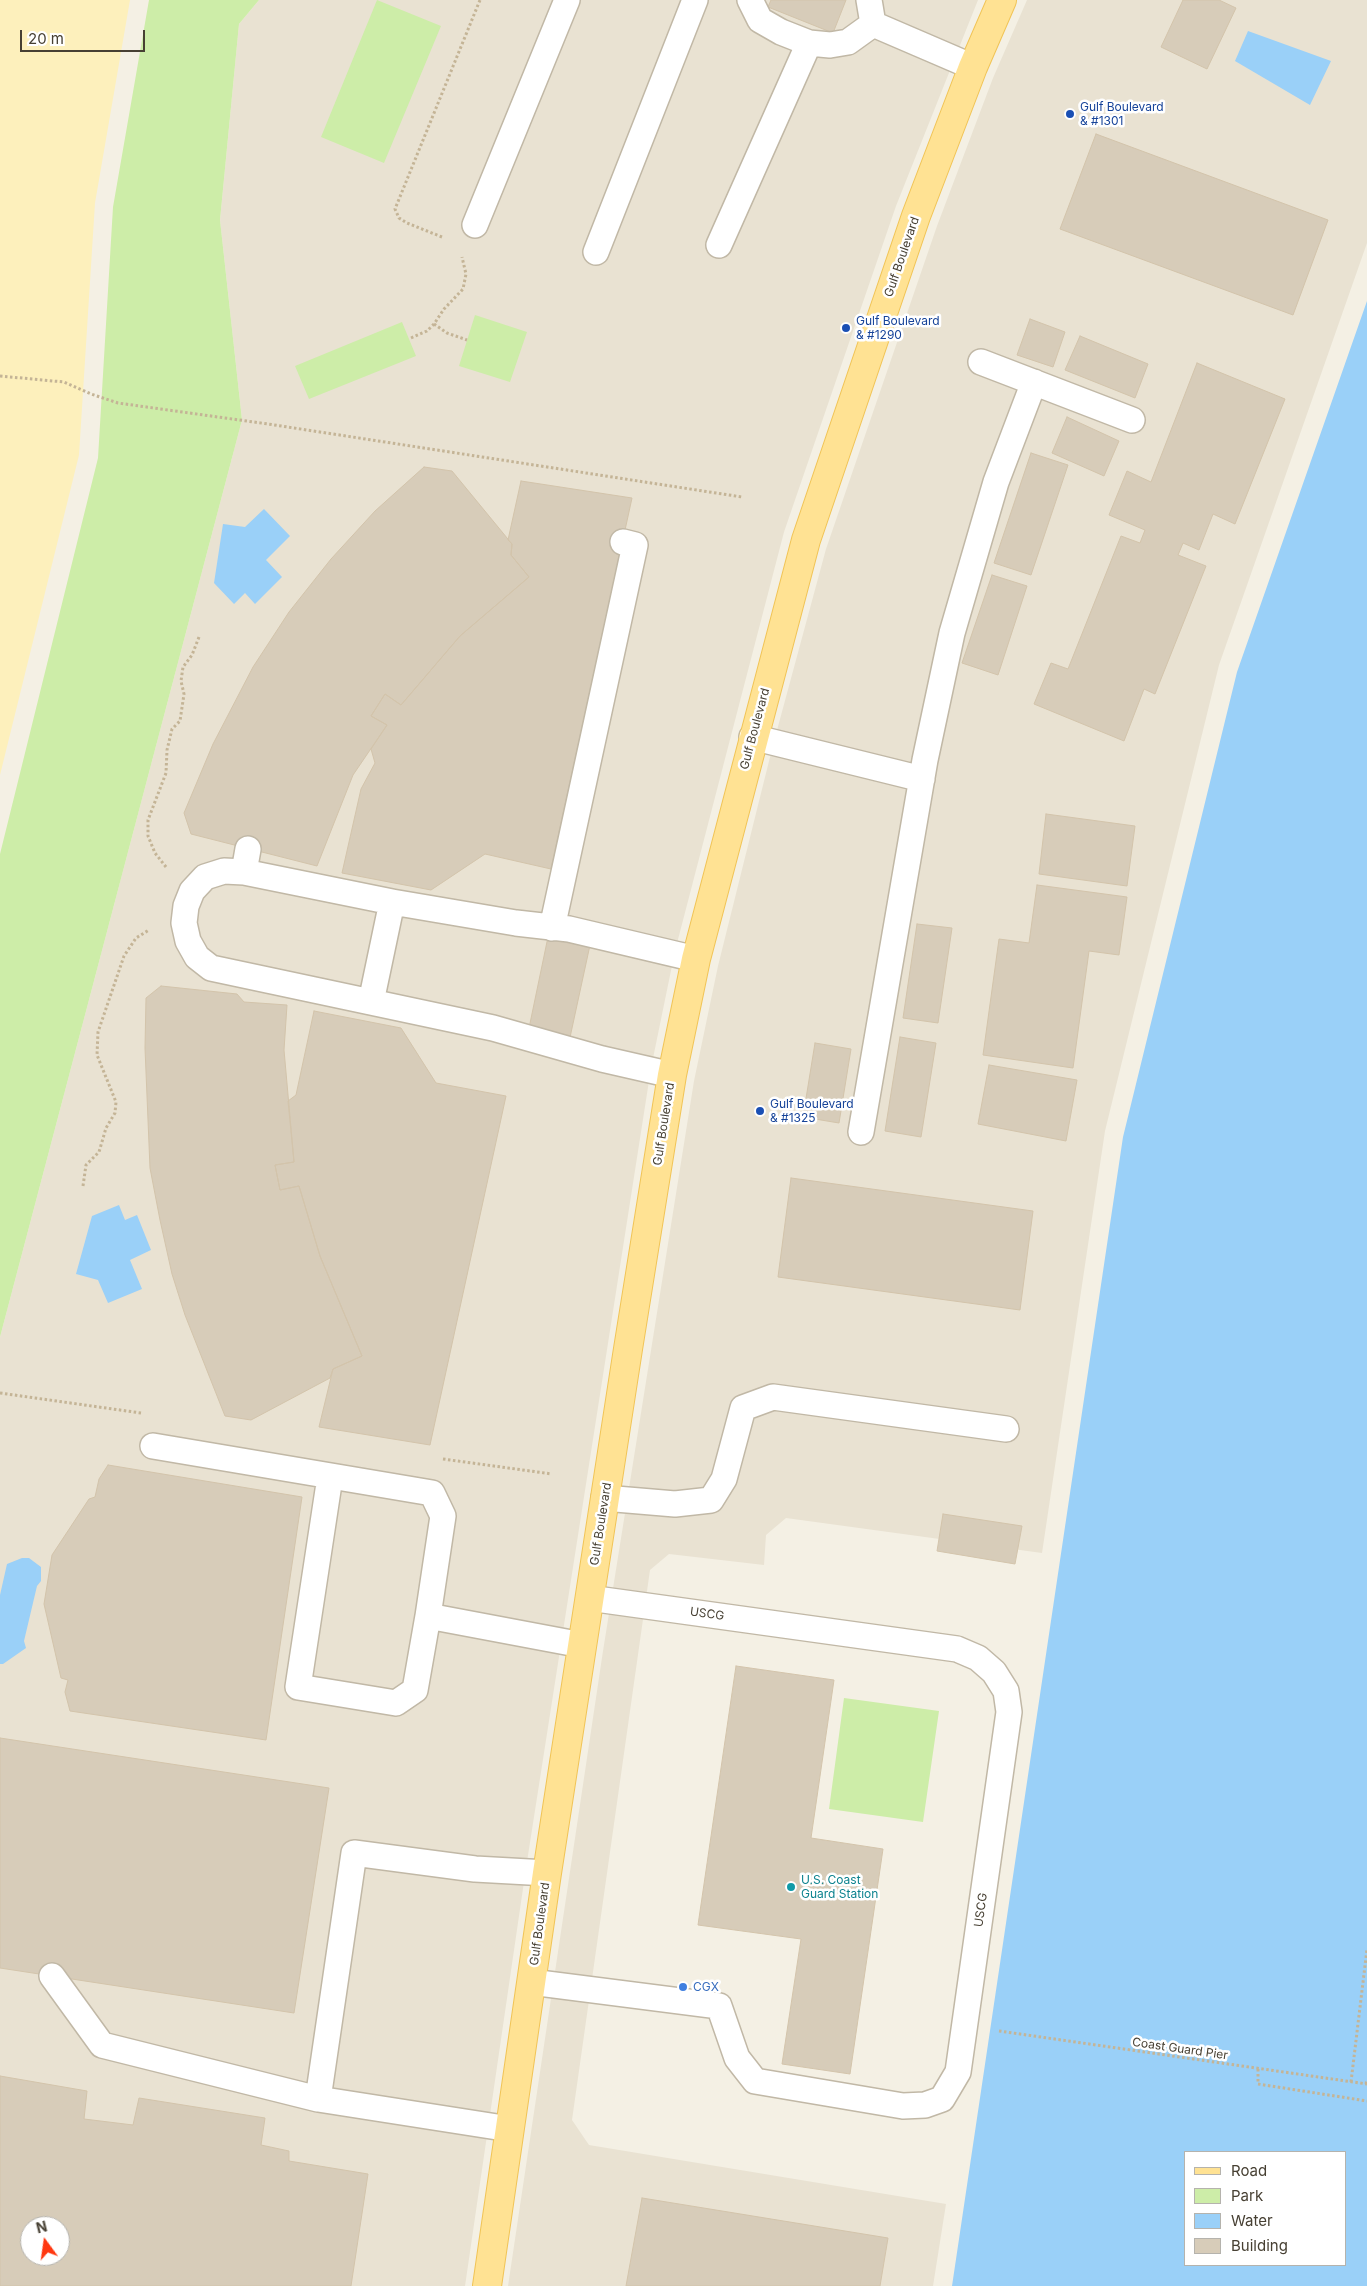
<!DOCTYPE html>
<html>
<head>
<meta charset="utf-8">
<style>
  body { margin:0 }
  #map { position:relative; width:1367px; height:2286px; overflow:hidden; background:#f4f0e4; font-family:Inter,sans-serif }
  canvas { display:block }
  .legend { position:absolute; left:1184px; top:2151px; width:162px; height:115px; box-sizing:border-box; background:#fff; border:1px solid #b5b3ad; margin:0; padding:6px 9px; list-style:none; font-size:15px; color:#474033 }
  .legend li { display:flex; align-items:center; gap:10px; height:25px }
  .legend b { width:25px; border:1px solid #b5b3ad }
  .north { position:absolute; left:20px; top:2216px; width:50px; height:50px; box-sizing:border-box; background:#fff; border:1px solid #b5b3ad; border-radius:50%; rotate:346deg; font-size:14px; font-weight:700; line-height:20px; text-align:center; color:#474033 }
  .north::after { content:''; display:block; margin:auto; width:18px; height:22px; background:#ff3811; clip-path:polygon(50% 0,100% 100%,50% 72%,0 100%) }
  .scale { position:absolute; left:20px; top:30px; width:125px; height:22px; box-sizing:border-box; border:2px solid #474033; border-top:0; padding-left:6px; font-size:15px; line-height:18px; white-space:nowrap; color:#474033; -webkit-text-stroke:4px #fff; paint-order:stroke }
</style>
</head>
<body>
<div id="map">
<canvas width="1367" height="2286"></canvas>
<ul class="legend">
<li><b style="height:6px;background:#ffe293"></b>Road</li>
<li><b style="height:14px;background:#cdeda8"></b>Park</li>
<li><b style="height:14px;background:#9ad0f8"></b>Water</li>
<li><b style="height:14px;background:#d7ccb9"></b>Building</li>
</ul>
<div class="north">N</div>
<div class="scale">20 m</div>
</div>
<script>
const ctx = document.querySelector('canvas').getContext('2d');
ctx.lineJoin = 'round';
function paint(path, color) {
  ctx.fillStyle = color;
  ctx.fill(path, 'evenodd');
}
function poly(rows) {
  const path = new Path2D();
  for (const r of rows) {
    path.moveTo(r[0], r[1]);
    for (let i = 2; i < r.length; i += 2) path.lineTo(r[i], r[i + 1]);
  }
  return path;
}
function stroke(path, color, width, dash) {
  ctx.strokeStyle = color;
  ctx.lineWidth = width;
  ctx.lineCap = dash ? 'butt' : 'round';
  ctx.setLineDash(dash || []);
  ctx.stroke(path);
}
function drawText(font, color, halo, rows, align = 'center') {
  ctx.font = font + ' Inter,sans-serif';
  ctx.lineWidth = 5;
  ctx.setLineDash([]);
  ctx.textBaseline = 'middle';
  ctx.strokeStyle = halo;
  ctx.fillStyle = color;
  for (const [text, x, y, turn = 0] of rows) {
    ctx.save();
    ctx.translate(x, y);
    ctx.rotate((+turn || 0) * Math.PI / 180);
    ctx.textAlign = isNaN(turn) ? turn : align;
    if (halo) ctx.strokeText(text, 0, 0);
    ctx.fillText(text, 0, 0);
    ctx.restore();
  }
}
paint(poly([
  [259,0,978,0,896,206,784,532,675,951,651,1068,526,1868,465,2286,0,2286,0,1337,242,420,220,220,239,24],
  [30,2226,60,2226,60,2256,30,2256],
  [1027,0,1367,0,1367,243,1219,665,1105,1131,1042,1553,786,1518,766,1535,764,1565,669,1554,650,1570,572,2120,589,2145,946,2204,933,2286,508,2286,603,1651,694,1081,718,966,773,745,826,549,937,226,993,78]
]), '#e9e2d2');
paint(poly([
  [149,0,259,0,239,24,220,220,242,420,0,1337,0,854,98,458,113,207],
  [377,0,441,26,384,163,321,137],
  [475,315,527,332,510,382,459,366],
  [402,322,416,356,309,399,295,366],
  [844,1698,939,1711,923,1822,829,1809]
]), '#cdeda8');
paint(poly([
  [0,0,130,0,95,203,79,455,0,775]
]), '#fdf0bc');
paint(poly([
  [1248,31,1331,61,1310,105,1235,61],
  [1367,301,1367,2286,952,2286,1123,1137,1237,672],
  [1186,2152,1346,2152,1346,2265,1186,2265],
  [264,509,290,536,266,560,282,577,255,604,245,593,234,604,214,583,223,524,245,527],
  [119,1205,125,1220,137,1215,151,1250,130,1260,142,1289,108,1303,98,1280,76,1274,92,1216],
  [22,1558,29,1558,41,1567,41,1581,37,1586,24,1641,26,1648,3,1664,0,1664,0,1595,7,1564]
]), '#9ad0f8');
const building = poly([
  [771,0,846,0,833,33,768,7,771,0],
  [1183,0,1219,0,1236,8,1207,69,1161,47,1183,0],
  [1096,134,1328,220,1293,315,1060,229,1096,134],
  [1030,319,1065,332,1053,367,1017,355,1030,319],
  [1080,336,1148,364,1135,398,1065,370,1080,336],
  [1197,363,1285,399,1235,524,1213,514,1199,550,1183,543,1178,555,1206,566,1155,694,1144,689,1124,741,1034,704,1051,663,1068,669,1121,536,1140,543,1145,530,1109,515,1127,471,1151,482,1197,363],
  [1067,417,1119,441,1104,476,1052,453,1067,417],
  [1031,453,1068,465,1031,575,994,563,1031,453],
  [424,467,452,471,512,544,511,555,529,577,460,636,401,705,385,694,371,716,387,725,353,775,317,866,191,834,184,813,213,744,253,667,289,612,331,559,375,511,424,467],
  [521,481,632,498,551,869,485,854,431,890,342,873,361,789,375,763,371,749,387,725,371,716,385,694,401,705,460,636,529,577,511,555,512,544,508,540,521,481],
  [992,575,1027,586,998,675,962,663,992,575],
  [1046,814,1135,826,1127,886,1039,874,1046,814],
  [1037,885,1127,897,1119,955,1089,951,1073,1068,983,1055,999,939,1029,943,1037,885],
  [917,924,952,928,938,1023,903,1018,917,924],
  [548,937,590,945,569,1042,528,1033,548,937],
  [161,986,237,994,244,1002,287,1005,284,1050,294,1162,275,1165,280,1190,299,1186,320,1256,362,1356,333,1369,330,1378,251,1420,225,1416,185,1315,172,1274,160,1220,150,1168,145,1048,146,998,161,986],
  [314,1011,401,1028,436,1083,506,1096,430,1445,319,1427,333,1369,362,1356,320,1256,299,1186,280,1190,275,1165,294,1162,288,1101,296,1095,314,1011],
  [900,1037,936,1043,921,1137,885,1131,900,1037],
  [815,1043,851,1049,839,1123,803,1117,815,1043],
  [989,1065,1077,1080,1066,1141,978,1124,989,1065],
  [791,1178,1033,1211,1020,1310,778,1277,791,1178],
  [108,1465,302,1497,266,1740,70,1711,65,1692,68,1680,61,1678,44,1604,52,1555,89,1499,95,1497,99,1479,108,1465],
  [943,1514,1022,1526,1015,1564,937,1551,943,1514],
  [736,1666,834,1680,811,1838,883,1849,850,2074,782,2064,801,1939,698,1925,736,1666],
  [0,1738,329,1788,294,2013,0,1968,0,1738],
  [0,2076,87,2091,84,2119,133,2125,139,2098,265,2118,261,2145,289,2151,289,2161,368,2174,351,2286,0,2286,0,2076],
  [30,2226,60,2226,60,2256,30,2256,30,2226],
  [642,2198,888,2238,880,2286,626,2286,642,2198]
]);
paint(building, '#d7ccb9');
stroke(building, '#d3c4ab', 1);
const lane = poly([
  [750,0,760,20,781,32,809,43,830,45,848,42,873,24],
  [869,0,873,24],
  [873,24,973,67],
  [475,225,567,0],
  [719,245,809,43],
  [596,252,695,0],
  [981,362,1132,420],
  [752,737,922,779],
  [244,872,248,849],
  [552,928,635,545,623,542],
  [371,1002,392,902],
  [672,1075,602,1059,493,1028,211,968,197,957,188,941,184,923,186,906,192,891,205,877,224,871,244,872,392,902,516,923,569,929,696,959],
  [861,1132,925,760,952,633,996,482,1034,382],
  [153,1446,432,1493,443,1516,428,1616,582,1645],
  [330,1477,298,1687,396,1703,415,1690,428,1616],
  [604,1498,675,1504,711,1500,724,1479,743,1408,773,1397,1006,1429],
  [52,1976,102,2045,318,2099],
  [531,1982,719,2006,737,2058,755,2081,903,2106,925,2105,942,2099,958,2072,1009,1712,1006,1691,994,1672,978,1658,957,1649,589,1598],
  [510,2129,318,2099,354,1853,475,1869,547,1873]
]);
const primary = poly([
  [487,2286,547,1873,628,1349,672,1075,696,959,806,540,916,216,973,67,1002,0]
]);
stroke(lane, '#c1b8a6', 28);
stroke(primary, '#f1c456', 30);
stroke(poly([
  [442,237,407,223,399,218,395,209,480,0],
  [434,324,447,333,467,340],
  [411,338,427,331,434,324,444,309,463,289,466,274,462,257],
  [0,376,64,382,91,394,118,403,268,424,742,497],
  [166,867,155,853,148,836,148,820,166,773,167,750,172,729,180,721,184,694,181,681,183,667,192,655,199,637],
  [83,1186,86,1165,99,1152,106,1128,115,1113,116,1102,97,1055,98,1032,124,956,136,938,149,930],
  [0,1393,141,1413],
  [443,1459,552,1474],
  [999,2031,1367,2084],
  [1258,2069,1258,2084,1367,2101],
  [1351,2082,1367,1949],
  [1366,2084,1367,2079]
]), '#c4b496', 3, [2.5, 2.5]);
stroke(lane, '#fff', 25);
stroke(primary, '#ffe293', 28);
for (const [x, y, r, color] of [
  [1070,114,5,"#1a4fb4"],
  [846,328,5,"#1a4fb4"],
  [760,1111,5,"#1a4fb4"],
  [791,1887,5,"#0f9aa8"],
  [683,1987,5,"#3f7fe0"]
]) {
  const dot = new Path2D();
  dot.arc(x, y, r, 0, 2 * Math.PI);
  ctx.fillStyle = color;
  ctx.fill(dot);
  stroke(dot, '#fff', 2);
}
drawText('12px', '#164399', '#fff', [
  ["Gulf Boulevard",1080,107],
  ["& #1301",1080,121],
  ["Gulf Boulevard",856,321],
  ["& #1290",856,335],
  ["Gulf Boulevard",770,1104],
  ["& #1325",770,1118]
], 'left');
drawText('12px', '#474033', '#fff', [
  ["Gulf Boulevard",902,257,-71],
  ["Gulf Boulevard",755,729,-75],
  ["Gulf Boulevard",664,1124,-81],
  ["Gulf Boulevard",601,1524,-81],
  ["USCG",707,1614,8],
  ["USCG",981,1910,-82],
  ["Gulf Boulevard",540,1924,-82],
  ["Coast Guard Pier",1180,2049,8]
]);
drawText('12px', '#0d838f', '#fff', [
  ["U.S. Coast",801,1880],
  ["Guard Station",801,1894]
], 'left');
drawText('12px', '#366cbe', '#fff', [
  ["CGX",693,1987]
], 'left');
</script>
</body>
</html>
